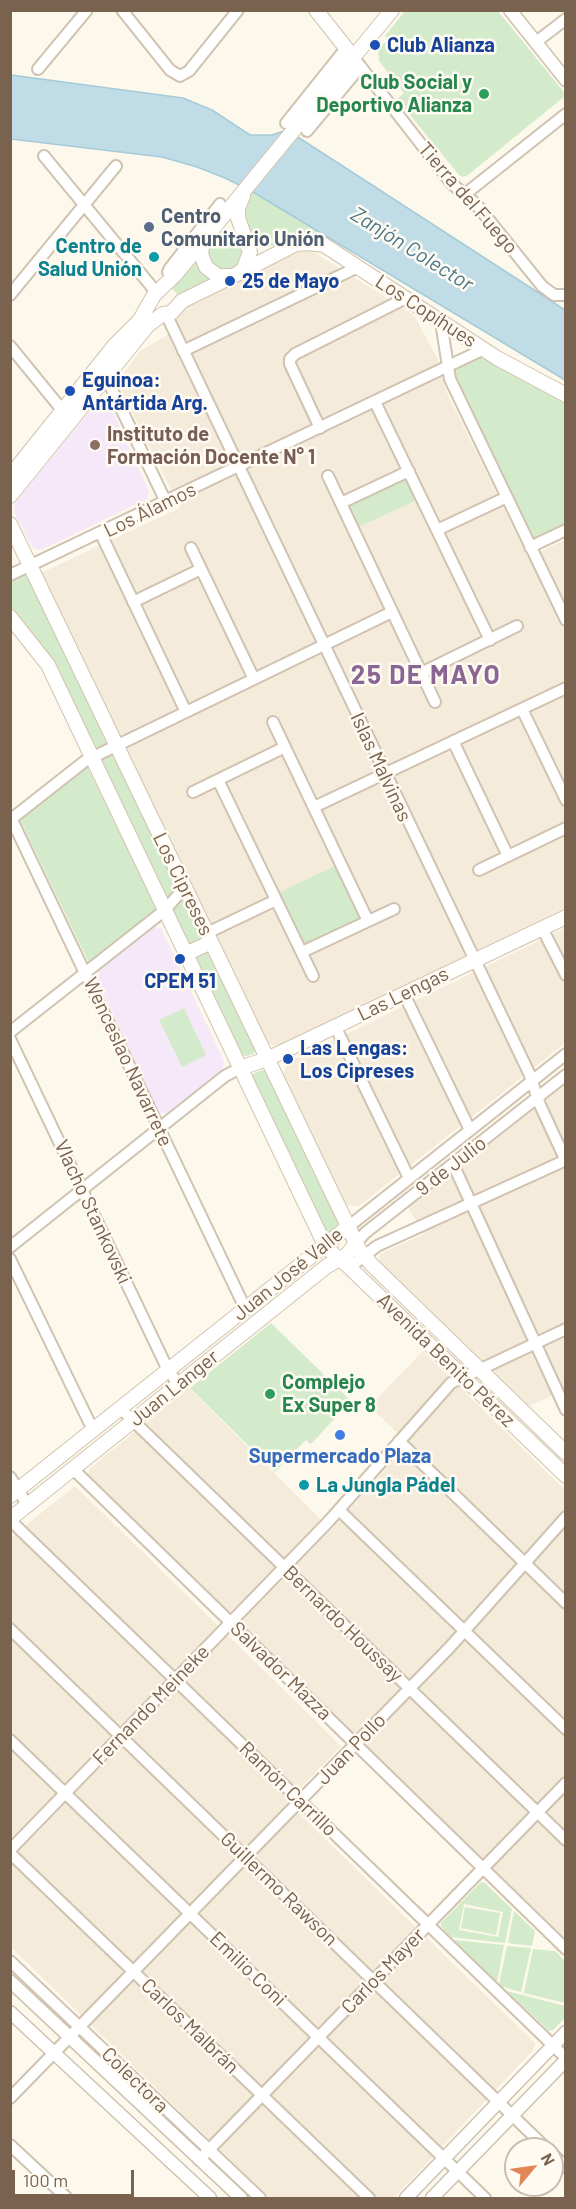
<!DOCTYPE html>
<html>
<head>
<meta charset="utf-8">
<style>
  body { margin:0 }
  #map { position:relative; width:576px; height:2209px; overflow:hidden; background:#fdf8ec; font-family:Barlow,sans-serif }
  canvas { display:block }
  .frame { position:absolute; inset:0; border:12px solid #79624e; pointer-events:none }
  .north { position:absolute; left:504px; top:2137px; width:60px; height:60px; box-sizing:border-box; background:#fffbf3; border:2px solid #c9beb1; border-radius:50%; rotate:61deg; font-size:16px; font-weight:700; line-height:24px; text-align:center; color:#79624e }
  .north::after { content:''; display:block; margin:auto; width:21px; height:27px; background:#e38555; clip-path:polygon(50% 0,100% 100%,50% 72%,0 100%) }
  .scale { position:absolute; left:12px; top:2170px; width:122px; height:27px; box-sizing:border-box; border:3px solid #79624e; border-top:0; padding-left:8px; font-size:18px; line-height:21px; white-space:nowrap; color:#79624e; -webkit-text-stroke:4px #fffbf3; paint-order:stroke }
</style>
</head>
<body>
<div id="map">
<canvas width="576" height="2209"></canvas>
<div class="frame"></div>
<div class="north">N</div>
<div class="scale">100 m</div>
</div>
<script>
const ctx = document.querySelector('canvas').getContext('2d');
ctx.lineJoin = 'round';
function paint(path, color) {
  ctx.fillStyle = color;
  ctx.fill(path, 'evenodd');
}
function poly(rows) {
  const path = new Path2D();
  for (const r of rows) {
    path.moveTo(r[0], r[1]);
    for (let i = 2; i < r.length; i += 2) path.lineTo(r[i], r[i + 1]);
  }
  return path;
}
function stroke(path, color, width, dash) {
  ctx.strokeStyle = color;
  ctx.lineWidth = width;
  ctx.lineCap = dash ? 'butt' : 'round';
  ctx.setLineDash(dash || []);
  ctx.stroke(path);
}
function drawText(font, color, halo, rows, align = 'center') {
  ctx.font = font + ' Barlow,sans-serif';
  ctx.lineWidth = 5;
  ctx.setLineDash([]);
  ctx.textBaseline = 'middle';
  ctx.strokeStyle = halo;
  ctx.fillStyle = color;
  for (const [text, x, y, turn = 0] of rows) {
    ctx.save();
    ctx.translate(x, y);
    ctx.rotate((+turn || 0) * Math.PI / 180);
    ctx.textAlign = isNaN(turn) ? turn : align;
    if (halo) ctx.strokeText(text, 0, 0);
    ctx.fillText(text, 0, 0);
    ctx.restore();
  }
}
paint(poly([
  [307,248,414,315,441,365,446,391,528,557,565,540,565,908,275,1047,265,1040,41,573,180,508,117,382,140,351,178,329,175,323,181,306],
  [565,928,565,1043,359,1206,345,1205,283,1075,287,1063],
  [565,1085,565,1393,564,1390,529,1406,379,1261,380,1254,424,1234,408,1207],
  [423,1351,565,1490,565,1938,87,1475,90,1468,189,1388,331,1530,408,1444,370,1406],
  [75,1486,341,1746,287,1802,535,2043,534,2049,394,2198,269,2198,11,1947,10,1538]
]), '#f4ebda');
paint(poly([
  [100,398,107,399,149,491,147,499,41,550,33,548,14,512,15,503],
  [154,927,161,928,224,1061,223,1069,166,1114,159,1113,97,979,99,971]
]), '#f5e8f9');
paint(poly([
  [491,10,493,12,498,11,563,91,564,97,468,175,463,177,459,175,397,99,404,93,379,61,378,50,388,39,385,36,405,11],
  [251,191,333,239,330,243,271,246,257,242,245,227,244,203],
  [230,231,237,234,247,252,234,271,212,269,204,249,218,232],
  [196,256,217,279,180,297,171,287],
  [479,356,486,358,565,402,565,525,535,539,531,538,456,383,454,371,456,367],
  [403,479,408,482,417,500,356,528,347,507,348,504],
  [27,572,108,743,97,749,94,748,46,653,11,610,11,579],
  [112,753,179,887,169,898,166,898,99,759],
  [87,766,157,909,91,963,88,961,20,820],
  [337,865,361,919,305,945,278,893],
  [182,901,186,902,204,939,190,948,170,908,177,902],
  [208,946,256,1050,253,1054,247,1056,240,1055,193,955],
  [184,1008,206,1055,182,1067,159,1020],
  [263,1070,267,1072,341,1226,333,1234,326,1235,251,1076,254,1073],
  [271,1323,351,1401,311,1444,306,1440,275,1472,190,1388],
  [481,1882,485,1883,512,1909,505,1943,451,1937,441,1926,441,1923],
  [464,1904,503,1912,498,1937,459,1930],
  [465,1907,500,1913,496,1935,461,1928],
  [514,1911,535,1931,532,1946,508,1943],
  [454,1940,504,1945,497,1982],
  [507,1946,531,1948,521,1992,503,1987,499,1984],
  [533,1949,555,1951,565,1961,565,2003,524,1993],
  [507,1991,565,2006,565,2018,553,2030,549,2031]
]), '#d3ebca');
const water = poly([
  [11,75,183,98,212,110,250,135,272,135,287,130,565,310,565,380,253,192,225,178,197,167,162,157,11,139,11,75]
]);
paint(water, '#c0dde7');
stroke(water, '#a6cbd8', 1.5);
const minor = poly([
  [122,10,170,70,180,76,189,71,238,10],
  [536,42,566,19],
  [354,58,452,184,476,204,542,286,554,295,566,295],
  [38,69,87,10],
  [286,123,346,48],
  [307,131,360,67],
  [44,156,156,292],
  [464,195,566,114],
  [172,279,168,272,170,268,220,204],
  [10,295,116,166],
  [166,314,529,1073,540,1105,566,1161],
  [441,322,450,379,566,620],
  [10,346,67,416],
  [183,351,358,267],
  [104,373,166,502],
  [375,402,490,640],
  [320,428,290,364,290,359,295,354,406,298],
  [328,476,435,702],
  [341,503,409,471],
  [437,530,507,497],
  [101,534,186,712],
  [530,547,566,530],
  [191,548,254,679],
  [10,575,484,349],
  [133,602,201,569],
  [421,673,517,626],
  [522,709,566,800],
  [273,722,368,921],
  [453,741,508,856],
  [218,780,313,976],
  [193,792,285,747],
  [314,807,566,688],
  [10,816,245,1308],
  [10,820,85,761,392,612],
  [479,870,566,828],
  [542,928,566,975],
  [207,933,276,900],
  [302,952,394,909],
  [404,994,470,1130],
  [335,1026,409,1178],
  [10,1032,165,910,185,887],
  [10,1039,168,1370,179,1385],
  [453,1164,566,1410],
  [348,1227,566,1054],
  [356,1243,365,1233,566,1075],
  [10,1247,225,1076,240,1068],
  [10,1259,93,1430],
  [350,1267,377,1246,566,1160],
  [120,1408,566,1840],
  [399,1441,566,1603],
  [73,1469,566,1949],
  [10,1477,28,1506],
  [339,1510,566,1729],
  [10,1520,566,2058],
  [10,1629,547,2149],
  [10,1740,485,2198],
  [10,1850,329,1521,451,1383,566,1329],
  [10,1853,369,2198],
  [10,1961,260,2198],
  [10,2098,450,1647,566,1517],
  [10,2145,67,2198],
  [552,2154,566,2167],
  [199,2160,566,1783]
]);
const tertiary = poly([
  [510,10,566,80],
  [10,1981,241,2198],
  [10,2012,210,2198],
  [406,2198,566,2032],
  [432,2198,566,2060]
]);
const secondary = poly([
  [316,10,354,58],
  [203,241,201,254,206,267,218,276,231,276],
  [241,272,296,244,308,243,324,245,497,358,566,395],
  [10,476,114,346,140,320,154,295,175,275,392,10],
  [10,496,148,325,163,314,171,313,182,301,239,273,244,268,250,252,238,218,238,208,243,196],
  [10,524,359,1249,371,1264,566,1453],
  [10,617,48,665,323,1241,334,1255,347,1265,566,1476],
  [184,950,190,952,205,945,209,942,209,937],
  [240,1068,267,1059,566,917],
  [10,1496,348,1227],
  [10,1519,327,1266,347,1255,356,1243]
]);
stroke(minor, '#d0c2b1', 14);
stroke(tertiary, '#d0c2b1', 15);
stroke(secondary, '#d3c3af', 16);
stroke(minor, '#fff', 10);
stroke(tertiary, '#fff', 12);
stroke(secondary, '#fff', 14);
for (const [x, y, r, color] of [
  [375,45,6,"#1a4fb4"],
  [484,94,6,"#2e9e5b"],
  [149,227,6,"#5c6f8a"],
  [154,257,6,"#0f9aa8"],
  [230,281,6,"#1a4fb4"],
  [70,391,6,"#1a4fb4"],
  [95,445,6,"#8d6e63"],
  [180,959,6,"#1a4fb4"],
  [288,1059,6,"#1a4fb4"],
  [270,1394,6,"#2e9e5b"],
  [340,1435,6,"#3f7fe0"],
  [304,1485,6,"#0f9aa8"]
]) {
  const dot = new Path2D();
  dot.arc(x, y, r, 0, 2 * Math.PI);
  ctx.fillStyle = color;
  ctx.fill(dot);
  stroke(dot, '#fffbf3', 2);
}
drawText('bold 20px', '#164399', '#fffbf3', [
  ["Club Alianza",387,45],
  ["25 de Mayo",242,281],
  ["Eguinoa:",82,380],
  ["Antártida Arg.",82,403],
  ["CPEM 51",180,981,"center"],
  ["Las Lengas:",300,1048],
  ["Los Cipreses",300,1071]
], 'left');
drawText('bold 20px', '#27864d', '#fffbf3', [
  ["Club Social y",472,82],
  ["Deportivo Alianza",472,105],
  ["Complejo",282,1382,"left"],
  ["Ex Super 8",282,1405,"left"]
], 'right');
drawText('20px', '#79624e', '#fffbf3', [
  ["Tierra del Fuego",468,198,49],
  ["Los Copíhues",426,311,33],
  ["Los Álamos",150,510,-26],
  ["Islas Malvinas",381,767,65],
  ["Los Cipreses",183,884,64],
  ["Las Lengas",403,994,-26],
  ["Wenceslao Navarrete",128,1062,65],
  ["9 de Julio",451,1166,-38],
  ["Vlacho Stankovski",93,1212,65],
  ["Juan José Valle",288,1274,-39],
  ["Avenida Benito Pérez",446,1360,44],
  ["Juan Langer",174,1388,-39],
  ["Bernardo Houssay",343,1624,44],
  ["Salvador Mazza",281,1671,44],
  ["Fernando Meineke",151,1705,-46],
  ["Juan Pollo",351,1749,-46],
  ["Ramón Carrillo",288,1789,44],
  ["Guillermo Rawson",279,1889,44],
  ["Emilio Coni",248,1969,44],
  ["Carlos Mayer",383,1971,-46],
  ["Carlos Malbrán",190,2026,44],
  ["Colectora",135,2080,44]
]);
drawText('bold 20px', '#4e5e75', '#fffbf3', [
  ["Centro",161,216],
  ["Comunitario Unión",161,239]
], 'left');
drawText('bold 20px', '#0d838f', '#fffbf3', [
  ["Centro de",142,246],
  ["Salud Unión",142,269],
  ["La Jungla Pádel",316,1485,"left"]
], 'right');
drawText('bold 20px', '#785e54', '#fffbf3', [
  ["Instituto de",107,434],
  ["Formación Docente N° 1",107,457]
], 'left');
drawText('bold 20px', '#366cbe', '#fffbf3', [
  ["Supermercado Plaza",340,1456]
]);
drawText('italic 21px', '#47788b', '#fffbf3', [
  ["Zanjón Colector",412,249,32]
]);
ctx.letterSpacing = '1.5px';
drawText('bold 26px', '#8a6694', '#fffbf3', [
  ["25 DE MAYO",426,675]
]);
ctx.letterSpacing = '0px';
</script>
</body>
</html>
